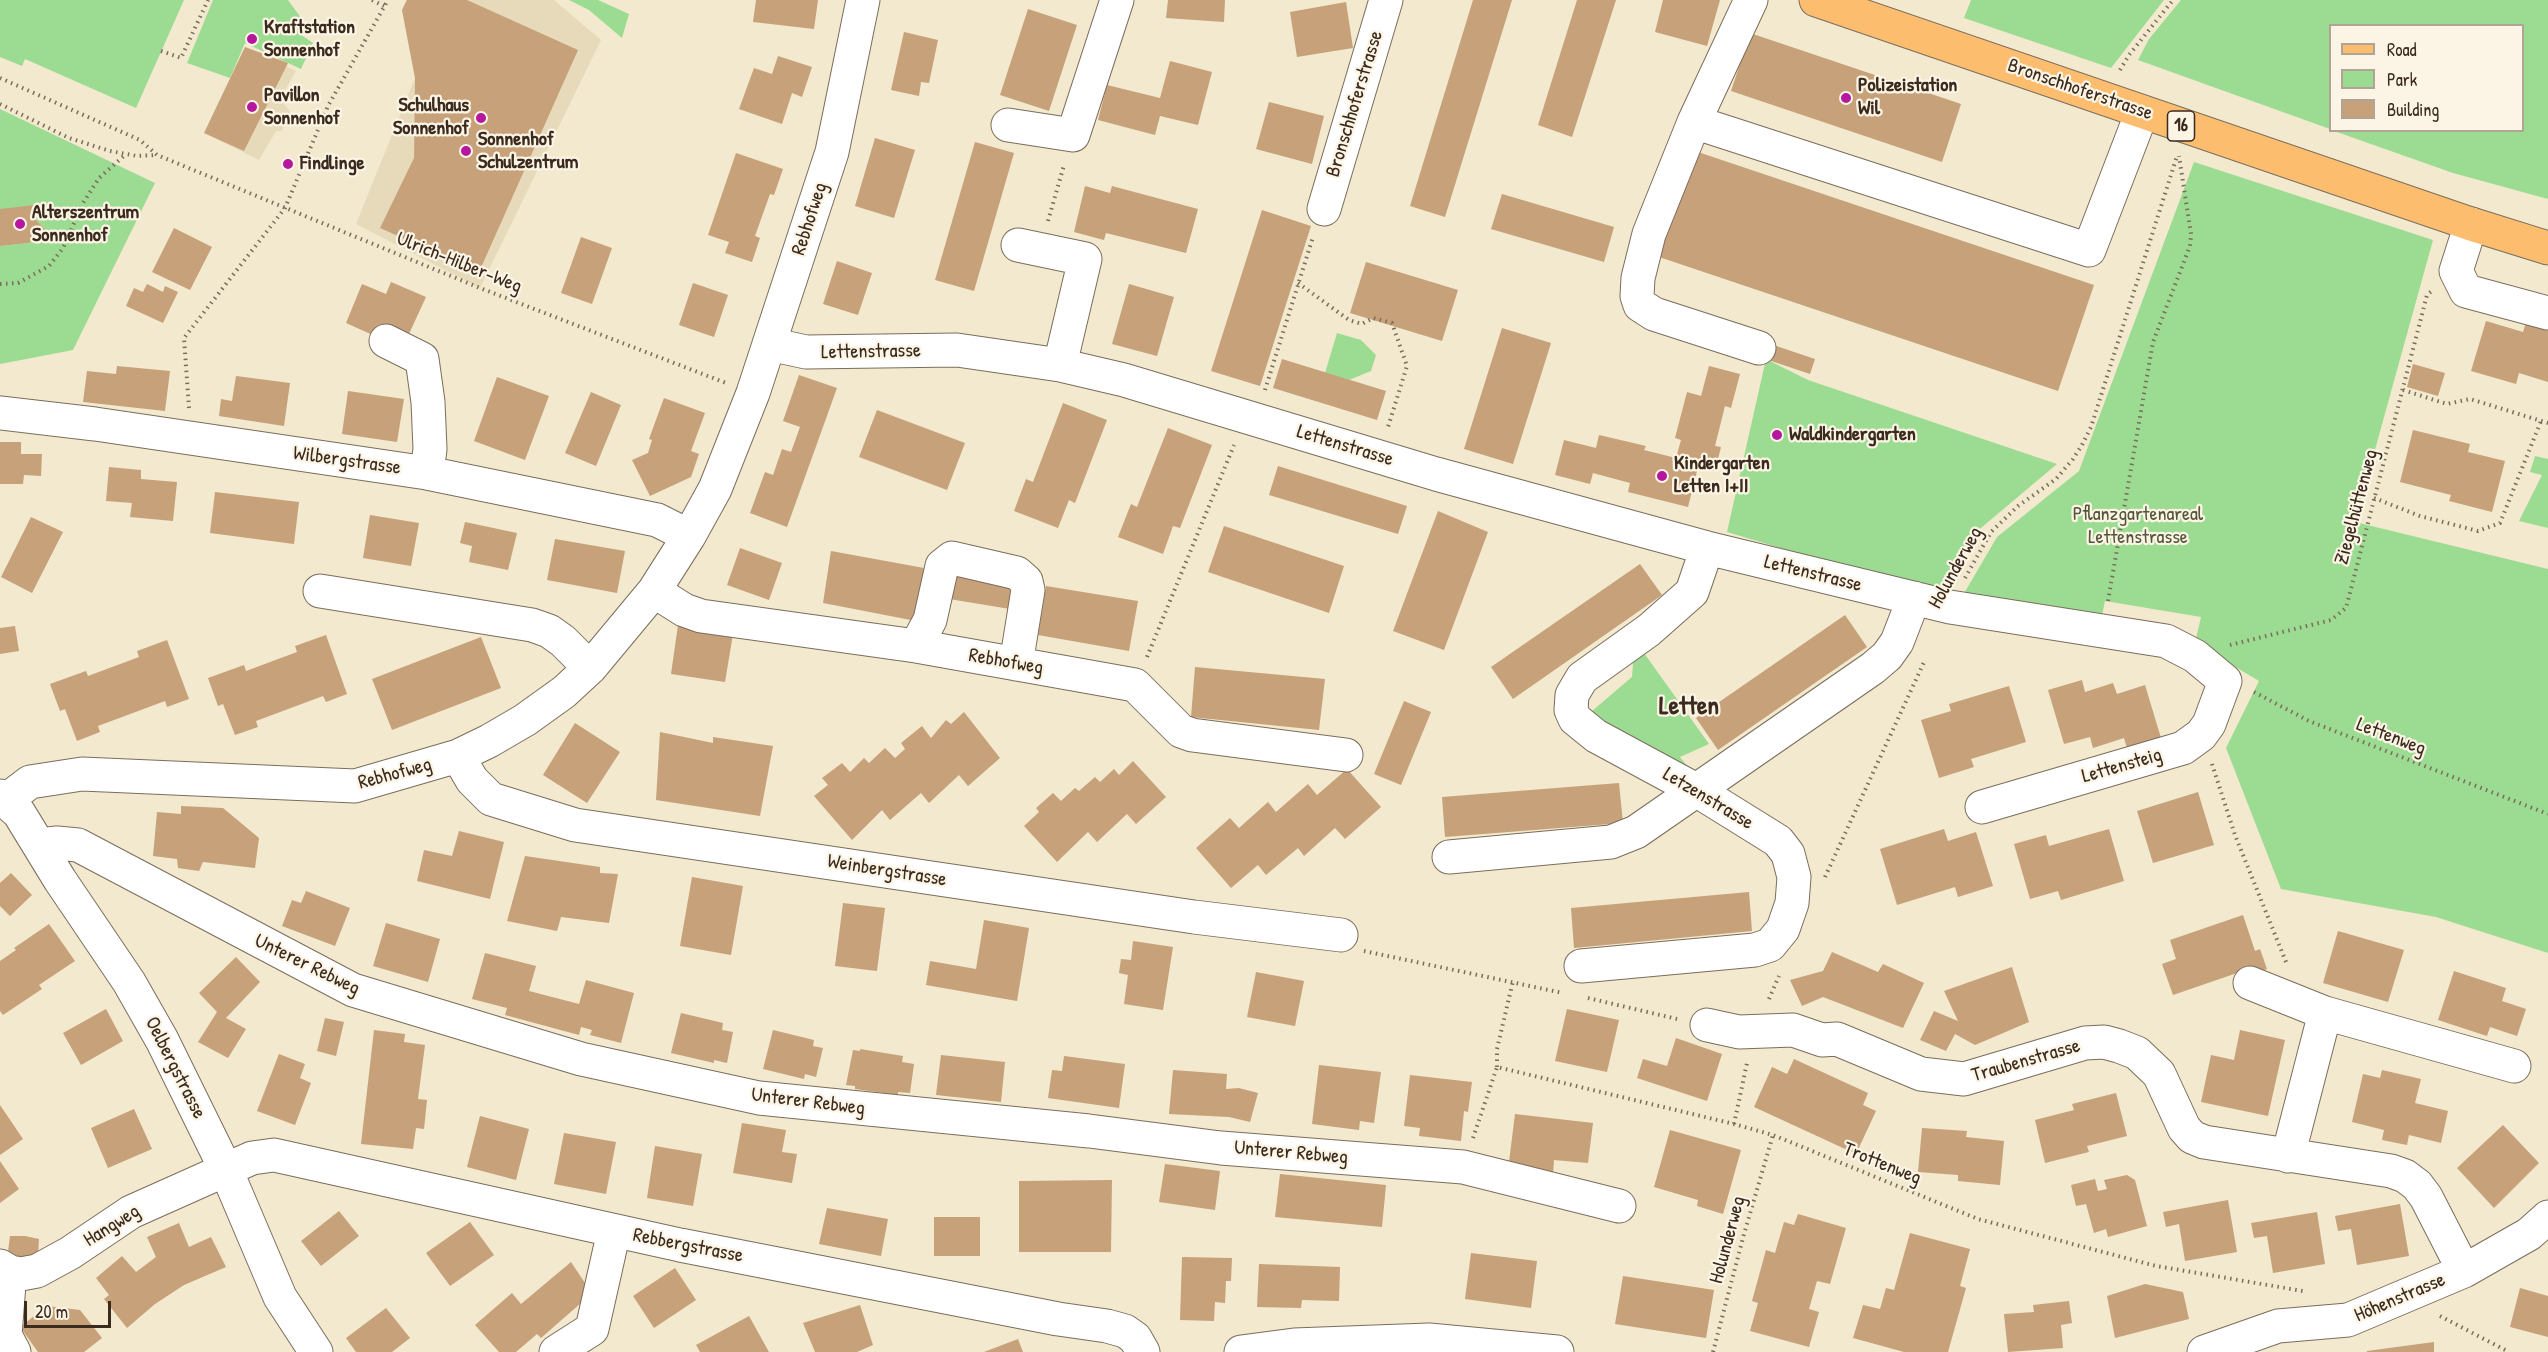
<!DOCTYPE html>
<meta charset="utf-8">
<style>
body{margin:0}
#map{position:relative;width:2548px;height:1352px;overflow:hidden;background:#f2e9ce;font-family:"Patrick Hand",sans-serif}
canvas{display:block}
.legend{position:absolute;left:2329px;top:24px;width:195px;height:108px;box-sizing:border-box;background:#fcf5e5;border:2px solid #afa495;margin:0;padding:8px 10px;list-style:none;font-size:18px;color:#3b2a1e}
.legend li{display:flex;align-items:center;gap:12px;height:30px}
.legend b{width:30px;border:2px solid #afa495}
.scale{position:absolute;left:24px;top:1301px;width:87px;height:27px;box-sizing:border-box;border:3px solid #3b2a1e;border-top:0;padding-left:8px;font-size:18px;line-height:21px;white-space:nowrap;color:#3b2a1e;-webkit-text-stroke:4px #fcf5e5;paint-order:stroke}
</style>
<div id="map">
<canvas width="2548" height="1352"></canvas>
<ul class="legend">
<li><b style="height:8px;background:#fcbd6f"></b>Road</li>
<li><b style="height:16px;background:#9cdc92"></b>Park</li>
<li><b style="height:16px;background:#c6a179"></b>Building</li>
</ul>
<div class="scale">20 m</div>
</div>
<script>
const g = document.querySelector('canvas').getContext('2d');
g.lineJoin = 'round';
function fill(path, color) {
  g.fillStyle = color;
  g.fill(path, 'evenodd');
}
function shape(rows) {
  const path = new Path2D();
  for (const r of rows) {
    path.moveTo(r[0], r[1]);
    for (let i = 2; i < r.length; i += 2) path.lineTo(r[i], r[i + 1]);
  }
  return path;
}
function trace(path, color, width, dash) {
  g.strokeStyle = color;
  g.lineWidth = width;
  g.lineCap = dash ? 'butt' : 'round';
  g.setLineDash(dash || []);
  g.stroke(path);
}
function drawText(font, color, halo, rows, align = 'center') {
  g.font = font + ' "Patrick Hand",sans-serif';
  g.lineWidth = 4.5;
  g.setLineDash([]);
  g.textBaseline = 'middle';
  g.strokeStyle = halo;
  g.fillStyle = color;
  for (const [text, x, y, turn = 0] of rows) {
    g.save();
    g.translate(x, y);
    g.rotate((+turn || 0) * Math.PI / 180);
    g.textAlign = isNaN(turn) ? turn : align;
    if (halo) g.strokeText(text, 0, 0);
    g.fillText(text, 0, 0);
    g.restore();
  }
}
fill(shape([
 [406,0,554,0,601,40,480,288,356,224,415,78,402,10],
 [249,49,296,71,280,99,292,114,281,131,276,131,259,160,204,133]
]), '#e6daba');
fill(shape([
 [0,0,184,0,136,108,25,59,22,66,0,57],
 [213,0,288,0,304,22,300,34,313,43,301,69,245,43,230,78,187,63],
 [569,0,598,0,629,14,622,38,589,10],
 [1971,0,2164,0,2111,68,1964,18],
 [2181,0,2548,0,2548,199,2453,173,2334,131,2522,130,2522,26,2330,26,2330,129,2138,60,2149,39],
 [0,109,155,183,73,350,0,364,0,246,29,243,45,229,35,219,0,209],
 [2194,162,2433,240,2355,522,2548,569,2548,953,2436,917,2281,889,2226,748,2259,681,2195,643,2201,617,2105,601,2100,625,1959,602,1997,537,2079,471],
 [1337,333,1361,340,1376,355,1371,371,1349,380,1325,373],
 [1766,359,1808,380,2057,464,1969,538,1938,595,1727,532],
 [2535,456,2548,459,2548,528,2519,521,2542,475,2530,472],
 [1639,646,1709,744,1680,757,1692,772,1676,771,1585,709,1592,711,1632,677,1634,650]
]), '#9cdc92');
fill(shape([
 [407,0,467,0,578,50,479,272,380,228,414,158,415,78,402,10],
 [756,0,818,0,814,29,753,22],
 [1168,0,1225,0,1224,22,1166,18],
 [1473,0,1512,0,1445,217,1410,206],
 [1577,0,1616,0,1572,137,1538,125],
 [1663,0,1720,0,1707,46,1655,32],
 [1346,2,1353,48,1297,57,1290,12],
 [1028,9,1077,25,1049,111,1000,95],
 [904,32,938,40,929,83,921,82,919,96,891,90],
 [1750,33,1961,104,1942,162,1731,91],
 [245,47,288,63,244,151,204,133],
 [778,56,812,67,802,97,792,93,782,124,739,109,754,68,772,74],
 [1170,61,1212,72,1198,125,1160,116,1155,135,1098,120,1107,85,1160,98],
 [1269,102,1324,116,1312,164,1256,149],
 [875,138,915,150,894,218,855,206],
 [975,142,1014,153,974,291,935,280],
 [1695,151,2094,285,2058,391,1659,257],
 [736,153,783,169,774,195,770,194,755,236,760,238,752,262,725,253,729,242,708,235],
 [1085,186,1110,193,1112,186,1198,209,1186,253,1106,233,1104,240,1074,232],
 [1502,194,1614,227,1604,262,1491,229],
 [34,205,35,219,46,230,29,243,0,246,0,209],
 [1262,210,1311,226,1260,386,1211,371],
 [174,228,212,247,190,290,152,272],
 [581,237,612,248,592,304,561,293],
 [837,261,872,273,858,315,823,304],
 [1366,262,1458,290,1442,341,1350,313],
 [391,282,426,297,408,336,381,325,375,336,346,323,362,284,386,294],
 [693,283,728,295,714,337,679,325],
 [147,284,163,292,165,286,178,292,163,323,126,306,134,288,143,292],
 [1129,284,1174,297,1157,356,1112,344],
 [1657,306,1815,359,1810,374,1652,321],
 [2486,321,2523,332,2526,322,2548,328,2548,382,2519,373,2516,384,2471,371],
 [1502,328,1551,343,1513,464,1464,449],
 [1282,359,1386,391,1377,420,1273,388],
 [2413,364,2445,373,2438,396,2407,387],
 [117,366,170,371,165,411,83,402,87,371,116,374],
 [1709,366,1740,374,1731,408,1725,406,1715,446,1721,447,1715,471,1698,467,1688,507,1628,492,1630,483,1593,473,1590,484,1555,475,1564,440,1596,448,1599,435,1646,446,1644,450,1676,458,1681,440,1675,438,1687,392,1701,396],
 [799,375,837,388,787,527,750,513,765,472,773,475,782,449,791,452,800,427,783,421],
 [236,376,290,383,284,426,219,416,221,399,232,401],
 [497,377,549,396,525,460,474,441],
 [348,391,404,399,397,442,342,434],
 [591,392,621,405,596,466,565,453],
 [664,398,705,413,691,451,699,454,691,477,650,496,632,460,648,453,652,440,649,439],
 [1063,403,1107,420,1075,503,1069,500,1058,528,1014,511,1026,479,1033,482],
 [877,410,965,443,947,490,859,457],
 [1168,428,1212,445,1180,528,1173,526,1163,554,1118,537,1131,504,1137,507],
 [2413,430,2470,444,2468,452,2505,461,2492,512,2449,501,2451,495,2400,482],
 [0,442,21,442,21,454,42,454,41,476,24,475,23,484,0,484],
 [1278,466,1407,506,1398,534,1269,495],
 [109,467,141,470,141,479,177,482,173,521,130,517,132,503,106,501],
 [215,492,299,502,294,544,210,533],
 [1438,511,1488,532,1444,650,1393,631],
 [370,515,419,523,411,566,363,558],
 [31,517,63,532,32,593,1,577],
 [465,522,517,533,508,570,469,562,472,546,460,543],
 [1224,526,1344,566,1329,613,1208,572],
 [555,539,625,551,617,593,547,580],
 [740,548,782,563,769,600,727,585],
 [831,551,924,568,916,621,823,603],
 [1640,564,1662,595,1513,699,1491,667],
 [947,571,1014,582,1010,609,943,598],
 [1046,586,1138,601,1129,651,1038,635],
 [1845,615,1867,647,1718,750,1696,718],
 [678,625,733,634,725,682,671,674],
 [15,626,19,651,0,654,0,628],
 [326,635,347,694,326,702,323,696,256,721,258,727,235,735,223,704,218,706,208,678,244,665,246,671,297,652,295,646],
 [481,637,501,688,392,730,372,679],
 [167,640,189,699,167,707,165,701,98,726,100,732,77,741,65,709,60,711,50,684,86,671,88,676,139,657,137,651],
 [1195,667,1325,679,1319,730,1191,717],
 [2082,680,2085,692,2113,683,2117,694,2145,685,2161,738,2127,748,2124,738,2093,748,2090,737,2064,744,2048,690],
 [2009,686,2026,742,1971,759,1974,767,1939,778,1921,720,1951,711,1949,704],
 [1404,701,1431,712,1401,785,1374,774],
 [964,712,1000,758,968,786,959,775,929,803,921,793,890,820,882,810,852,840,814,796,828,785,822,778,842,763,850,772,864,758,869,763,885,748,895,758,905,749,901,743,922,726,931,738,946,720,951,724],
 [575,723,620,752,587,803,543,775],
 [660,732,713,743,713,737,773,746,760,816,656,800],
 [1133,761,1166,797,1136,824,1127,814,1097,842,1088,832,1057,862,1024,826,1039,812,1036,808,1053,793,1061,801,1075,788,1079,791,1095,777,1100,782,1114,769,1119,775],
 [1347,769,1381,807,1345,839,1335,828,1304,856,1298,848,1266,875,1258,865,1231,888,1196,848,1230,818,1239,828,1268,802,1276,812,1308,784,1317,795],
 [1619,783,1623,823,1445,837,1442,797],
 [2198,792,2214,845,2153,863,2137,811],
 [181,806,223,808,259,838,255,868,203,862,199,871,178,868,177,859,153,856,157,812,181,814],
 [1944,829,1948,841,1976,832,1993,886,1958,897,1955,887,1897,905,1880,849],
 [2109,829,2124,881,2061,900,2058,891,2030,899,2014,844,2046,835,2049,846],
 [459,831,504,842,490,899,417,881,424,850,452,856],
 [525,856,600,867,600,873,618,874,609,923,561,917,557,931,507,921],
 [11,873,32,895,10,916,0,906,0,883],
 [692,877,743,886,731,955,680,946],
 [306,891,350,908,335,946,282,926,292,900,301,903],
 [1749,892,1752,931,1574,948,1571,908],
 [843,903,885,908,877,971,835,966],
 [2243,915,2255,951,2260,949,2267,969,2239,979,2237,973,2173,995,2162,964,2176,959,2170,940],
 [984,920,1029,928,1017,1001,926,985,930,961,976,969],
 [386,923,440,939,428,982,373,966],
 [49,924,75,961,39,985,42,989,3,1015,0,1011,0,961,16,950,14,948],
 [2338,931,2404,950,2388,1002,2323,983],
 [1133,941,1173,947,1163,1010,1124,1004,1128,975,1119,973,1121,959,1131,960],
 [1832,952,1878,972,1883,964,1924,983,1903,1028,1823,997,1802,1006,1790,980,1823,971],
 [485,953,536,966,529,991,579,1004,586,980,634,993,621,1043,590,1035,592,1030,581,1027,579,1035,505,1015,507,1008,472,999],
 [236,957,260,982,226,1018,246,1029,228,1058,198,1042,217,1012,199,993],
 [2012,967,2029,1022,1975,1045,1955,1034,1946,1051,1920,1040,1934,1011,1958,1021,1944,991],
 [2454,971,2506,988,2502,1001,2526,1009,2517,1036,2490,1027,2487,1036,2438,1020],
 [1256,972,1304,981,1295,1026,1247,1017],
 [106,1009,123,1041,81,1065,63,1033],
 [1567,1009,1619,1020,1607,1072,1555,1061],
 [681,1013,723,1023,722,1030,733,1032,727,1063,714,1060,714,1063,671,1053],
 [325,1018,344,1022,336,1056,317,1051],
 [374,1030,405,1034,404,1042,425,1045,418,1099,427,1100,424,1129,416,1128,413,1149,361,1144],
 [773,1030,814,1040,813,1046,823,1048,816,1077,805,1074,804,1079,763,1069],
 [2240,1030,2285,1040,2268,1116,2201,1102,2211,1055,2234,1060],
 [1676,1038,1722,1054,1707,1101,1637,1078,1643,1059,1667,1066],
 [860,1049,903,1056,902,1062,914,1064,910,1093,898,1092,898,1095,855,1089,855,1086,846,1085,853,1050,860,1051],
 [279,1054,305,1064,300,1078,311,1083,295,1125,257,1111],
 [941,1055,1005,1062,1001,1102,936,1095],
 [1064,1056,1125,1064,1119,1108,1048,1098,1052,1070,1062,1071],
 [1794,1059,1868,1093,1863,1105,1876,1111,1856,1154,1754,1107,1772,1067,1787,1074],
 [1319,1065,1381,1072,1374,1123,1360,1121,1359,1130,1312,1124],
 [1173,1070,1227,1074,1226,1089,1239,1088,1258,1093,1250,1122,1229,1117,1169,1114],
 [2382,1070,2421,1079,2415,1103,2448,1111,2441,1143,2409,1135,2407,1145,2382,1140,2384,1130,2352,1122,2363,1074,2380,1078],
 [1410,1075,1472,1082,1468,1112,1464,1111,1461,1141,1419,1136,1420,1128,1404,1126],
 [2116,1093,2127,1136,2087,1146,2089,1152,2045,1163,2035,1120,2074,1110,2072,1104],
 [0,1105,23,1139,0,1155],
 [134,1109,152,1149,108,1168,91,1128],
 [1515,1114,1593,1123,1588,1163,1554,1160,1553,1175,1508,1170],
 [480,1116,529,1129,516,1180,467,1167],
 [742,1123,786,1130,782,1152,797,1154,792,1183,733,1173],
 [2503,1125,2539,1163,2494,1208,2457,1168],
 [1922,1128,1967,1131,1966,1137,2004,1141,2000,1185,1958,1181,1958,1175,1918,1172],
 [1670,1130,1741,1150,1723,1214,1697,1206,1698,1200,1654,1187],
 [564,1133,616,1142,606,1194,554,1184],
 [655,1146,702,1154,693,1206,647,1198],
 [0,1161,19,1189,0,1203],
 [1165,1164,1220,1171,1215,1210,1159,1202],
 [1280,1174,1386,1185,1382,1227,1275,1217],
 [2127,1175,2135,1180,2147,1226,2108,1237,2106,1229,2094,1233,2086,1204,2076,1206,2071,1185,2095,1179,2098,1191,2107,1189,2104,1180],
 [1112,1180,1111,1252,1019,1252,1019,1181],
 [2228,1200,2237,1252,2185,1261,2179,1224,2166,1227,2163,1212],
 [2400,1204,2409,1256,2357,1265,2351,1229,2338,1231,2335,1216],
 [827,1208,888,1219,881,1256,819,1244],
 [339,1211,359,1236,321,1266,301,1241],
 [2317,1212,2325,1264,2273,1273,2267,1236,2254,1238,2251,1223],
 [1798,1214,1846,1228,1830,1284,1817,1281,1809,1309,1819,1312,1809,1347,1750,1331,1758,1303,1752,1301,1766,1250,1775,1253,1784,1222,1794,1225],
 [934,1217,980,1217,980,1256,934,1256],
 [470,1222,494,1255,450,1286,426,1253],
 [179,1223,189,1247,211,1237,226,1267,184,1285,155,1304,127,1328,104,1299,109,1295,96,1278,122,1256,136,1272,156,1257,147,1237],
 [1910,1233,1970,1249,1960,1286,1966,1288,1948,1352,1904,1352,1853,1338,1863,1305,1880,1309,1886,1288,1894,1290],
 [10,1236,25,1236,39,1239,38,1256,22,1258,8,1252],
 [1471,1253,1537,1261,1531,1308,1465,1299],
 [1182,1257,1232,1258,1231,1281,1226,1281,1225,1303,1215,1302,1214,1321,1180,1320],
 [571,1262,587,1286,581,1303,541,1338,537,1334,516,1352,499,1352,475,1325,512,1293,521,1304],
 [1259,1264,1340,1267,1339,1301,1302,1300,1301,1308,1257,1307],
 [675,1268,696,1300,654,1328,633,1296],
 [1623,1276,1714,1290,1706,1338,1615,1324],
 [2145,1284,2183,1292,2189,1319,2115,1338,2107,1296],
 [2520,1288,2548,1296,2548,1337,2510,1327],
 [2069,1301,2072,1323,2061,1325,2063,1348,2008,1352,2004,1314,2034,1312,2033,1305],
 [860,1305,873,1345,857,1352,815,1352,803,1323],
 [47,1306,80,1310,102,1338,84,1352,38,1352,20,1327],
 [386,1308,410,1338,392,1352,356,1352,346,1338],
 [749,1316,769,1352,700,1352,696,1345],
 [1018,1339,1023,1352,984,1352],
 [2434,1342,2434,1352,2367,1352,2367,1351]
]), '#c6a179');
const minor = shape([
 [1751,0,1694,122,1649,234,1638,278,1637,296,1640,305,1654,314,1759,348],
 [1694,122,2089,250,2142,112],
 [1008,125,1073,135,1117,0],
 [1324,209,1386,0],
 [2471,224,2456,271,2466,291,2548,313],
 [1018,245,1085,259,1060,365],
 [386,341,422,359,428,402,430,449,427,473],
 [769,344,806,352,957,350,1060,365,1124,380,1436,474,1707,548,1950,607,2166,641,2195,656,2225,681,2209,724,2201,735,2183,748,1982,807],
 [0,413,95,424,427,473,657,520,689,536],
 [320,591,532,625,549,631,563,641,590,668],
 [654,591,684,610,701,616,916,646,1135,685,1181,731,1192,735,1346,755],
 [916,646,930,620,942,566,952,558,1017,573,1026,581,1028,590,1016,664],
 [458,756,472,780,491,799,575,825,1194,917,1341,935],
 [0,796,19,813,60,880,129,982,162,1040,226,1170,280,1297,316,1352],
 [6,800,30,782,82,774,355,786,458,756,489,741,525,720,564,692,590,668,654,591,689,536,715,489,753,393,832,152,863,0],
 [39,845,57,843,78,845,353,990,581,1059,759,1098,1089,1131,1221,1148,1463,1167,1619,1206],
 [1449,857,1611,842,1636,832,1873,668,1887,656,1897,642,1914,598],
 [1581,966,1755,950,1770,945,1783,929,1792,903,1794,877,1788,854,1778,841,1696,790,1596,736,1575,719,1571,710,1572,695,1582,678,1649,630,1692,592,1707,548],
 [2250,983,2325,1013,2514,1066],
 [1707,1025,1739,1032,1793,1030,1822,1040,1837,1039,1921,1074,1964,1079,2085,1043,2104,1042,2119,1046,2137,1053,2159,1074,2184,1128,2192,1137,2204,1142,2391,1171,2405,1176,2417,1185,2426,1197,2464,1271],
 [2288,1156,2325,1013],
 [0,1266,10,1272,21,1274,37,1271,70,1253,131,1212,252,1158,274,1155,680,1245,1058,1319,1107,1326,1125,1331,1135,1338,1143,1352],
 [10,1272,5,1335,14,1352],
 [556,1352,592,1329,614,1231],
 [1241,1352,1294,1345,1429,1340,1557,1352],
 [2204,1352,2278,1326,2348,1320,2464,1271,2529,1234,2548,1217]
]);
const major = shape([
 [1816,0,2471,224,2548,248]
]);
trace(minor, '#7b6d5c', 35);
trace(major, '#7b6d5c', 35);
trace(shape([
 [372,0,384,6],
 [161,51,181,58,208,0],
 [2120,70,2129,55,2173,0],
 [0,78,140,140,157,155,480,288,726,383],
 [0,104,69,138,110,151,137,156,156,155],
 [1048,221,1064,165],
 [1298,283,1349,320,1362,324,1373,318,1392,323,1407,366,1388,427],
 [0,284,18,283,49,266,63,248,83,203,99,178,126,154],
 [1265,390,1313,237],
 [2403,390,2447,404,2470,399,2548,423],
 [189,408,184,338,285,208,328,106,388,0],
 [2374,498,2420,516,2478,531,2500,523,2541,421],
 [1965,578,1991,532,2018,506,2056,479,2073,459,2082,445,2091,427,2177,156],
 [2108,601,2153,342,2190,246,2191,234,2179,156],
 [2230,645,2331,620,2346,608,2427,295,2433,290],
 [1147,657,1234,445],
 [2254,692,2309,721,2548,814],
 [2212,764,2235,835,2286,962],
 [1825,877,1925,660],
 [1364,951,1563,993],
 [1588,998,1677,1019],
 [1769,999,1779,976],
 [1497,1067,1497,1049,1513,981],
 [1734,1124,1747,1063],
 [1473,1138,1497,1067,1734,1124,1773,1135,1978,1219,2156,1266,2303,1291],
 [2440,1316,2509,1352],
 [1713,1352,1744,1234,1773,1135]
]), '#7b6d5c', 4, [1.5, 4.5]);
trace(minor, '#fff', 33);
trace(major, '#fcbd6f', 33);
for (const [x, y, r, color] of [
 [252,39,6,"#b5179e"],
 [1846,98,6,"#b5179e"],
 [252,107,6,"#b5179e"],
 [481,118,6,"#b5179e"],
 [466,151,6,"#b5179e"],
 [288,164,6,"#b5179e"],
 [20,224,6,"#b5179e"],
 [1777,435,6,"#b5179e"],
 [1662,476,6,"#b5179e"]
]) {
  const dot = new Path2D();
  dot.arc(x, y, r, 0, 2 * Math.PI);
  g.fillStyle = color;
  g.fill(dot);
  trace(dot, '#fcf5e5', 2);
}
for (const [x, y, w] of [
 [2181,126,27]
]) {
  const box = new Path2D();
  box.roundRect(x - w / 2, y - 15, w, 30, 4.5);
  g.fillStyle = '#fcf5e5';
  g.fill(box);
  trace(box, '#3b2a1e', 1.5);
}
drawText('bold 18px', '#3b2a1e', null, [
 ["16",2181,126]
]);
drawText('bold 20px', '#3b2a1e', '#fcf5e5', [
 ["Kraftstation",264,28],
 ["Sonnenhof",264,51],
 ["Polizeistation",1858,86],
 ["Wil",1858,109],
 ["Pavillon",264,96],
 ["Sonnenhof",264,119],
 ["Schulhaus",469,106,"right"],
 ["Sonnenhof",469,129,"right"],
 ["Sonnenhof",478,140],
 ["Schulzentrum",478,163],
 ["Findlinge",300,164],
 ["Alterszentrum",32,213],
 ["Sonnenhof",32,236],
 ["Waldkindergarten",1789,435],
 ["Kindergarten",1674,464],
 ["Letten I+II",1674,487]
], 'left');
drawText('20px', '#3b2a1e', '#fcf5e5', [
 ["Bronschhoferstrasse",2080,90,19],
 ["Bronschhoferstrasse",1355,104,-73],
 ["Rebhofweg",810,219,-72],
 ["Ulrich-Hilber-Weg",459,263,22],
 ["Lettenstrasse",871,352,-1],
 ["Lettenstrasse",1345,446,17],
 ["Wilbergstrasse",347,461,8],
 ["Ziegelhüttenweg",2357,507,-75],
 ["Holunderweg",1956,568,-61],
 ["Lettenstrasse",1813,574,14],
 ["Rebhofweg",1006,662,10],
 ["Lettenweg",2391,737,21],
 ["Lettensteig",2122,766,-16],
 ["Rebhofweg",395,774,-15],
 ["Letzenstrasse",1708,799,31],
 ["Weinbergstrasse",887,871,9],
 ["Unterer Rebweg",307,965,26],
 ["Traubenstrasse",2026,1061,-16],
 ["Oelbergstrasse",175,1068,63],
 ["Unterer Rebweg",808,1102,7],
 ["Unterer Rebweg",1291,1153,5],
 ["Trottenweg",1882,1164,22],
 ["Hangweg",112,1226,-32],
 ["Holunderweg",1728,1240,-75],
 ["Rebbergstrasse",688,1246,11],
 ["Höhenstrasse",2400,1298,-23]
]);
drawText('20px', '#53563b', '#fcf5e5', [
 ["Pflanzgartenareal",2138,515],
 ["Lettenstrasse",2138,538]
]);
drawText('bold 26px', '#3b2a1e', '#fcf5e5', [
 ["Letten",1689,707]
]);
</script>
